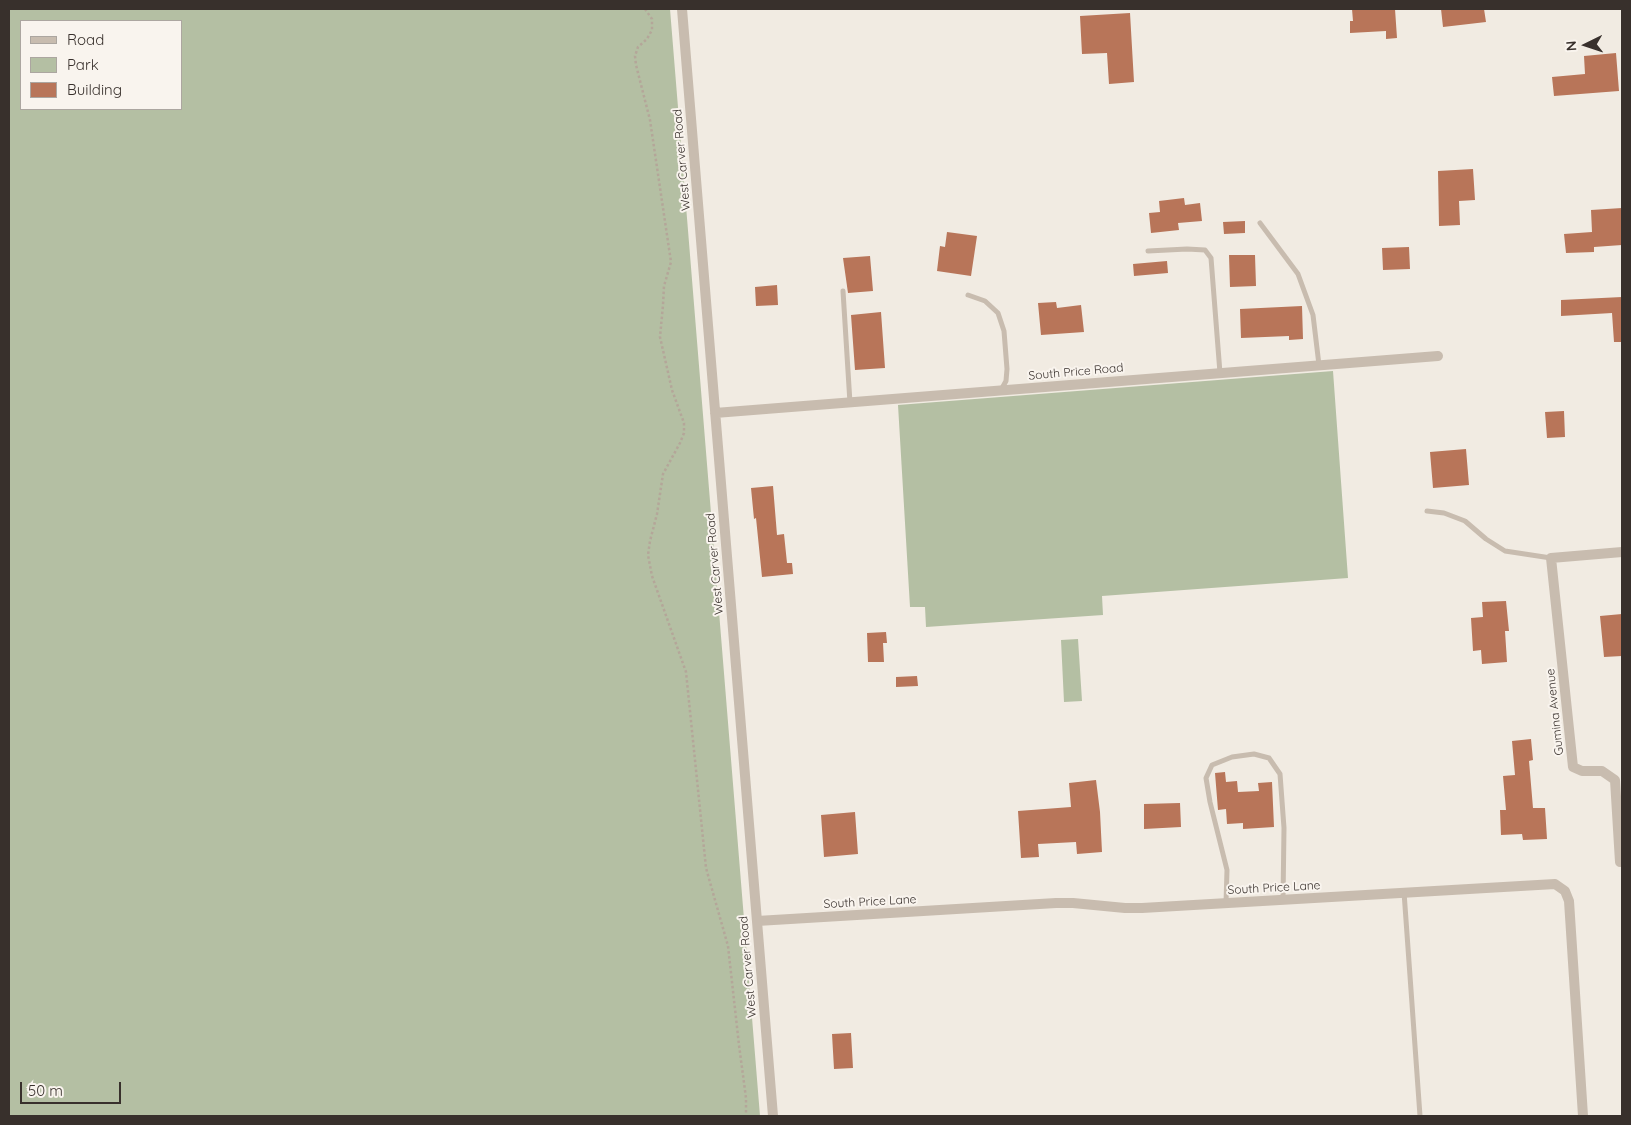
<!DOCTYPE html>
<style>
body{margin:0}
#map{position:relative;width:1631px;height:1125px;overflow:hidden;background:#f1ebe2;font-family:Quicksand,sans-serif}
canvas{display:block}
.frame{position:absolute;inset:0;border:10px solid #38302c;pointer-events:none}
.legend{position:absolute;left:20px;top:20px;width:162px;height:90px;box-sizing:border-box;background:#f9f4ee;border:1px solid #aca6a0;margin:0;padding:6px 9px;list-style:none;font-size:15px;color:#38302c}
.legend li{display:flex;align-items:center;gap:10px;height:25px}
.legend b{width:25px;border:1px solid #aca6a0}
.north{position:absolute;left:1561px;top:20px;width:50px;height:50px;-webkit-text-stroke:4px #f9f4ee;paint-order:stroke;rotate:266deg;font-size:14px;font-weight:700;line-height:20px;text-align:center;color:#38302c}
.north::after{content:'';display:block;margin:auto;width:18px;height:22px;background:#38302c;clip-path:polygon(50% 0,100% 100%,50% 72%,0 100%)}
.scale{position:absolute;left:20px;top:1082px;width:101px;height:22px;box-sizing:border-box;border:2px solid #38302c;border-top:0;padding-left:6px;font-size:15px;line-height:18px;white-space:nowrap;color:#38302c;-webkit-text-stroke:4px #f9f4ee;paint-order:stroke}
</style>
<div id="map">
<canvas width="1631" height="1125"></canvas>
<div class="frame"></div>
<ul class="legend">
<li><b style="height:6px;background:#c8bcaf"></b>Road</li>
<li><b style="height:14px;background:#b4bfa3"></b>Park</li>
<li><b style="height:14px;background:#b87559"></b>Building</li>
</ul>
<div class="north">N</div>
<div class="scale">50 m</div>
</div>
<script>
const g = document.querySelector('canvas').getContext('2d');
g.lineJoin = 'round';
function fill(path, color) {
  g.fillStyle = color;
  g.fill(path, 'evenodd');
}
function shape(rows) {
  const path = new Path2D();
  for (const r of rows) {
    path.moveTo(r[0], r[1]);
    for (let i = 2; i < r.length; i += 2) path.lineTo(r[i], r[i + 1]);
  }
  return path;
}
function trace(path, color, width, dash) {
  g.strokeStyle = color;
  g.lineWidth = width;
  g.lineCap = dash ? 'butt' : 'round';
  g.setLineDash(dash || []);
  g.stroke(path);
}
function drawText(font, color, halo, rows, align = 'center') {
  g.font = font + ' Quicksand,sans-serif';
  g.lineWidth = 4;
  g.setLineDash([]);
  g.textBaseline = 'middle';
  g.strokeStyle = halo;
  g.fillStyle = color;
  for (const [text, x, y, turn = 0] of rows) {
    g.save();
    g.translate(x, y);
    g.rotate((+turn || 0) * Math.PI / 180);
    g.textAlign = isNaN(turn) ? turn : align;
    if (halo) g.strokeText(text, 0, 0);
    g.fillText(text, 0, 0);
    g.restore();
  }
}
fill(shape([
 [9,9,670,9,760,1116,9,1116],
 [21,21,181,21,181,109,21,109],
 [1333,371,1348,578,1102,596,1103,615,926,627,925,607,910,607,898,405],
 [1078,639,1082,701,1064,702,1061,640]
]), '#b4bfa3');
fill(shape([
 [1352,9,1395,9,1397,38,1386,39,1386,31,1350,33,1350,21,1353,21],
 [1441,9,1484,9,1486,22,1443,27],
 [1130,13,1134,82,1109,84,1107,53,1082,54,1080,16],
 [1616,53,1619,91,1554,96,1552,77,1585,74,1584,56],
 [1473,169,1475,200,1459,201,1460,225,1439,226,1438,171],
 [1184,198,1185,205,1200,203,1202,221,1178,223,1179,230,1151,233,1149,213,1160,212,1159,201],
 [1622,208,1622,245,1594,247,1594,252,1566,253,1564,234,1592,232,1591,210],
 [1245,221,1245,233,1224,234,1223,222],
 [947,232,977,236,971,276,937,271,940,246,945,247],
 [1409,247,1410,269,1383,270,1382,248],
 [1229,255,1255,255,1256,286,1230,287],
 [870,256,873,291,848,293,843,258],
 [1167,261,1168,273,1134,276,1133,264],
 [777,285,778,305,756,306,755,287],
 [1622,297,1622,342,1614,342,1612,313,1561,316,1561,300],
 [1056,302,1057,308,1081,305,1084,332,1041,335,1038,303],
 [1302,306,1303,339,1289,340,1289,336,1241,338,1240,309],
 [881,312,885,368,855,370,851,315],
 [1564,411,1565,437,1547,438,1545,412],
 [1466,449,1469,485,1433,488,1430,452],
 [773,486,777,535,784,534,787,563,792,563,793,574,762,577,756,518,754,519,751,488],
 [1506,601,1509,631,1505,631,1507,662,1482,664,1481,650,1473,651,1471,618,1483,617,1482,602],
 [1622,614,1622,656,1604,657,1600,616],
 [886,632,887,643,883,643,884,662,868,662,867,633],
 [917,676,918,686,896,687,896,677],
 [1531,739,1533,760,1529,761,1533,808,1545,808,1547,839,1523,840,1522,834,1501,835,1500,810,1506,810,1503,776,1515,775,1512,741],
 [1225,772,1226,782,1237,781,1238,792,1259,791,1258,783,1272,782,1274,827,1243,829,1243,823,1227,824,1226,809,1218,810,1215,773],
 [1096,780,1100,812,1102,852,1077,854,1076,842,1038,844,1039,857,1021,858,1018,811,1071,807,1069,783],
 [1180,803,1181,827,1144,829,1144,804],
 [855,812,858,854,824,857,821,815],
 [851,1033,853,1068,834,1069,832,1034]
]), '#b87559');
trace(shape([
 [645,9,652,19,652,30,647,39,638,47,635,56,636,65,650,120,671,262,664,286,663,305,660,337,672,390,684,423,684,433,680,443,663,474,657,514,650,541,648,555,652,576,686,672,706,868,728,946,739,1045,746,1098,746,1116]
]), '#b4a699', 2.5, [2.5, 2.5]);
trace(shape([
 [1260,223,1298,274,1313,315,1319,365],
 [1148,251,1187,249,1205,250,1211,258,1220,373],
 [843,291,850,403],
 [968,295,985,301,998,313,1004,331,1007,369,1006,381,1001,390],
 [1427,511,1444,513,1465,521,1486,539,1505,551,1551,558],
 [1404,892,1420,1116],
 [1226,903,1227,870,1210,802,1206,778,1212,765,1232,757,1254,754,1269,758,1280,774,1284,828,1283,900]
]), '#c8bcaf', 5);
trace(shape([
 [682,9,773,1116],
 [715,413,1438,356],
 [1620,862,1615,780,1602,771,1582,771,1573,767,1551,558,1622,552],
 [757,921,1056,903,1073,903,1125,908,1142,908,1555,884,1565,891,1569,901,1583,1116]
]), '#c8bcaf', 10);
drawText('12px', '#38302c', '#f9f4ee', [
 ["West Carver Road",682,160,-95],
 ["South Price Road",1076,372,-5],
 ["West Carver Road",715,564,-95],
 ["Gumina Avenue",1555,712,-96],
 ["South Price Lane",1274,888,-3],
 ["South Price Lane",870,902,-3],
 ["West Carver Road",748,967,-95]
]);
</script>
